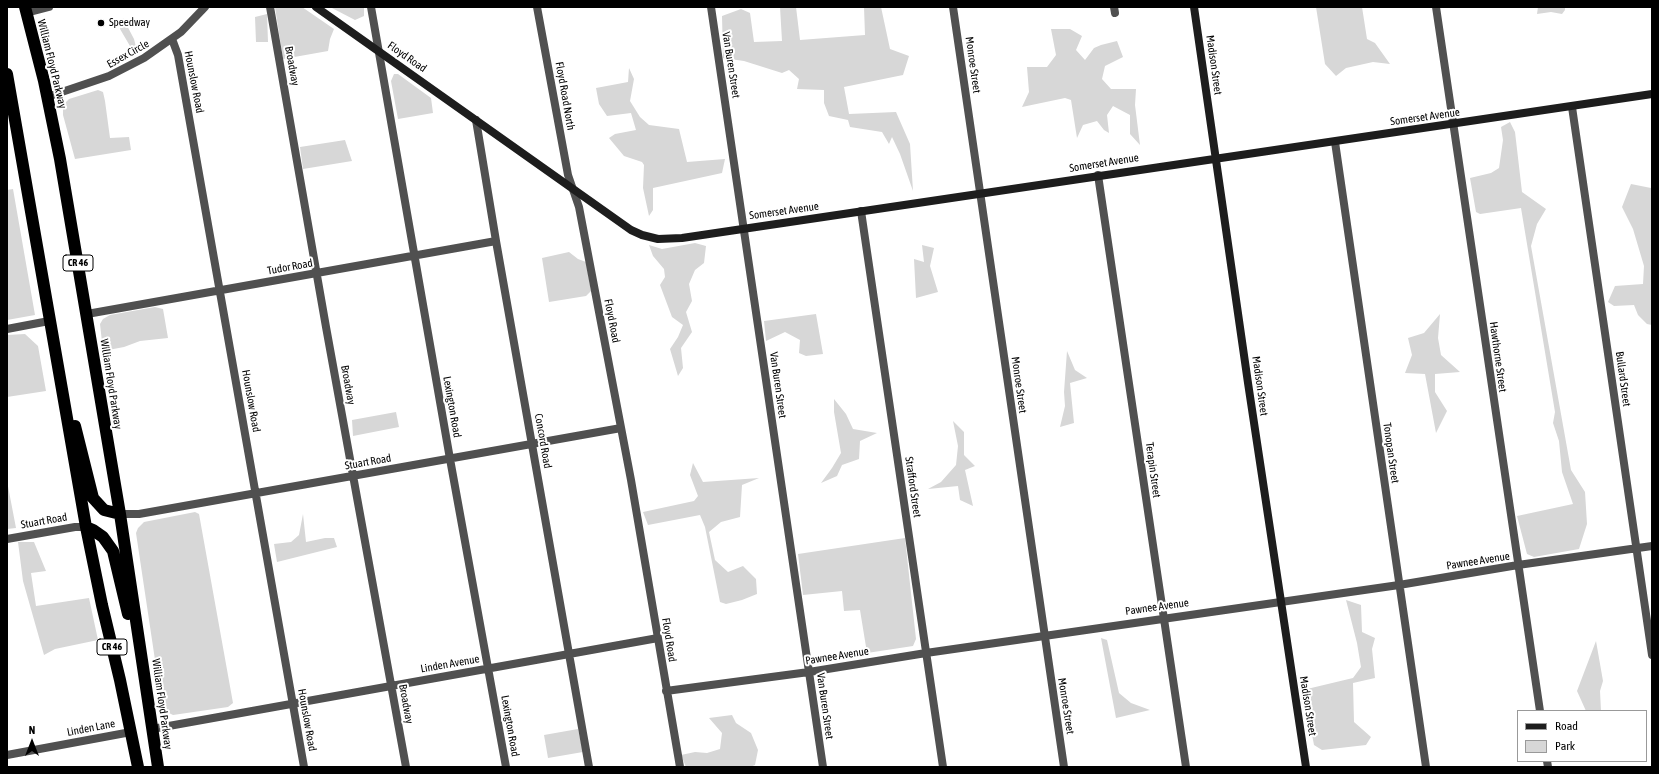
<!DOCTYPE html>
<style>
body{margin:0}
#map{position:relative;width:1659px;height:774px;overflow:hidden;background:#fff;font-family:"Asap Condensed",sans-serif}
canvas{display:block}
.frame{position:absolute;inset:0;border:8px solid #000;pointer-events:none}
.legend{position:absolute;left:1517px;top:710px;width:130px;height:52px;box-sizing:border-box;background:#fff;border:1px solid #999;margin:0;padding:5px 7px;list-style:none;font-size:12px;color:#000}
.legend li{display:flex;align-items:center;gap:8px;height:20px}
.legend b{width:20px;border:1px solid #999}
.north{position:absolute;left:12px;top:722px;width:40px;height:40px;-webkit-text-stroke:3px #fff;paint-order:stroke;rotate:0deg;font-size:11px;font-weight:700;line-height:16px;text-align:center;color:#000}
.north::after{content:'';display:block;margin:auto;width:14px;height:18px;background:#000;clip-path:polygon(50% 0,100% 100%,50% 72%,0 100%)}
</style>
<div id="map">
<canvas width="1659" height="774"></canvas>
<div class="frame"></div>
<ul class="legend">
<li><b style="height:5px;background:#1d1d1d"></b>Road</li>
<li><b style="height:11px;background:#d7d7d7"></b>Park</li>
</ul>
<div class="north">N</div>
</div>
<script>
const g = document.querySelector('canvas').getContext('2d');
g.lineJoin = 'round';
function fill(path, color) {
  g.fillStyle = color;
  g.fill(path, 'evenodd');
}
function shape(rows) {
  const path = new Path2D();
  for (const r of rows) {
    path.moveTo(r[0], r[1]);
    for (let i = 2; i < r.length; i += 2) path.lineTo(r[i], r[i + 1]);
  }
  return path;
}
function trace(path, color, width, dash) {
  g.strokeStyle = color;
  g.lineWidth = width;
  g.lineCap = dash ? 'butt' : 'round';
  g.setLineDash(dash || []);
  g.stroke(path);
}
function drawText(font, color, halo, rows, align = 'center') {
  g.font = font + ' "Asap Condensed",sans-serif';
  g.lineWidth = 4;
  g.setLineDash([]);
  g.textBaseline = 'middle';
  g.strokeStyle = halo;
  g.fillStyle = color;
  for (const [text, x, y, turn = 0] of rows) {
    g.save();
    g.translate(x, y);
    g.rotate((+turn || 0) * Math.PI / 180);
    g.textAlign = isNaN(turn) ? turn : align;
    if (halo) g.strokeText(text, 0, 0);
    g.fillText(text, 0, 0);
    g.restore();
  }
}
fill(shape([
 [275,7,302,7,334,29,330,39,328,51,283,59],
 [330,7,364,7,364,16,355,20],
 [780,7,796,7,800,40,865,35,864,7,881,7,890,49,909,56,903,75,844,87,849,114,896,112,910,144,913,191,900,154,892,137,889,144,882,132,850,127,848,120,829,116,824,103,824,90,797,89,799,79,789,70,782,73,744,61,723,58,722,16,741,9,750,13,754,42,782,41],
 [1316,7,1362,7,1367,39,1375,43,1390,64,1373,62,1346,68,1336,76,1325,64],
 [1538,7,1565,7,1565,10,1562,14,1551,12,1537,14],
 [267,14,268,42,256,42,255,17],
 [123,18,134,39,136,47,130,46,120,29],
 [1051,29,1070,29,1082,36,1076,50,1085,60,1094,48,1101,45,1117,41,1123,57,1105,66,1102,79,1111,89,1136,89,1135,105,1140,145,1130,134,1130,115,1113,106,1107,115,1109,133,1104,130,1097,121,1083,125,1077,138,1071,100,1065,98,1022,107,1029,92,1027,67,1047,67,1056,55],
 [629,68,634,79,630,101,640,117,649,125,679,129,687,162,725,159,722,173,653,188,653,210,649,216,643,188,644,165,642,162,624,156,609,138,615,134,636,130,631,113,607,116,599,104,596,88,628,82],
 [394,74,398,74,431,98,433,113,398,119,391,81],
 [98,90,103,92,105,101,110,138,129,137,131,150,75,159,63,115,63,105,69,99],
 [1510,122,1515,132,1522,192,1546,209,1537,224,1531,246,1571,470,1585,492,1587,524,1579,549,1534,557,1527,554,1517,516,1573,504,1562,472,1559,441,1553,423,1555,412,1521,208,1480,214,1476,212,1470,178,1491,173,1499,168,1503,140,1501,127],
 [345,140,352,161,303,169,300,147],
 [1631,184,1651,188,1652,190,1652,325,1647,324,1638,315,1634,305,1614,306,1608,302,1615,286,1643,284,1644,266,1633,229,1622,207],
 [13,189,35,315,7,320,7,190],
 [695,243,706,246,704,263,695,270,689,284,692,301,686,312,692,332,681,348,683,368,678,376,670,349,678,337,683,325,672,317,660,285,665,277,664,269,653,256,649,245,662,249],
 [922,245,934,248,930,266,938,292,916,298,914,259,924,262],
 [569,252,578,259,586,262,591,291,586,296,549,302,542,258],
 [155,307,163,309,168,338,140,341,124,347,103,351,100,324,103,319,110,315],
 [816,314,823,354,806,356,799,353,800,340,785,332,766,341,764,321],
 [1440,314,1438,338,1441,355,1460,372,1435,374,1435,392,1447,411,1436,433,1425,374,1405,373,1412,355,1408,338,1424,333],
 [25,334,38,346,46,391,7,397,7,335],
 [1067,351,1075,370,1087,378,1070,383,1074,423,1060,427,1065,406,1064,392],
 [834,399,846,414,853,429,877,433,860,441,859,459,842,465,837,476,821,483,832,468,841,453,834,412],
 [396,412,399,427,353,436,352,420],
 [953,421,964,432,964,455,975,466,965,470,973,506,960,500,958,486,928,489,941,482,956,465,958,446],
 [693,463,703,482,759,478,742,485,740,517,721,522,709,532,715,560,728,572,743,566,756,579,757,594,742,600,726,604,720,602,705,527,700,515,648,525,643,512,694,501,698,496,690,475],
 [7,481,16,528,7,529],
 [195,512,199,514,233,703,228,707,173,715,165,711,161,700,136,533,138,528,144,522],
 [303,514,306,542,325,538,334,538,337,547,277,562,274,544,291,542,299,535],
 [905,538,916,639,913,646,867,653,860,610,844,611,842,591,803,595,798,554],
 [18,542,34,542,46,571,31,573,36,606,89,598,98,640,55,649,44,655,23,581],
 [1346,600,1361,605,1362,632,1375,638,1372,649,1375,678,1353,683,1354,722,1371,737,1366,745,1322,750,1314,745,1305,698,1307,689,1353,678,1361,667,1357,643],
 [1101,638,1107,640,1119,693,1131,703,1150,710,1116,718],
 [1596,641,1603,681,1600,691,1601,711,1586,711,1577,691],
 [732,715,736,723,751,733,758,750,755,765,750,767,686,767,681,755,695,752,707,753,720,749,722,733,709,718],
 [578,729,583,752,548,758,544,735]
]), '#d7d7d7');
trace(shape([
 [270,7,326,327,406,767],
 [371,7,450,459,506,767],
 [537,7,568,175,579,207,631,480,680,767],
 [711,7,823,767],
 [953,7,1064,767],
 [1114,7,1115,13],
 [1436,7,1540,711],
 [26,13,49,7],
 [172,39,178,55,304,767],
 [47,97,109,76,144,58,181,32,205,7],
 [1572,107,1652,655],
 [476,120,496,241,589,767],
 [1335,142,1426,767],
 [1098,175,1186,767],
 [861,211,943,767],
 [87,314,496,241],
 [7,329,49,321],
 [120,514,139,514,621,428],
 [7,539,75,527,86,527],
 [666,691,809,672,926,653,1399,585,1518,565,1652,546],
 [152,729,658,638],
 [7,755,131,732],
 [1547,761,1548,767]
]), '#505050', 8);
trace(shape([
 [316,7,631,230,642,235,658,239,682,238,1652,94],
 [1194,7,1248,383,1306,767]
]), '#1d1d1d', 8);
trace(shape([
 [25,7,44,81,60,159,120,514,158,767],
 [7,74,86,527,102,605,120,680,138,767],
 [75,426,93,498,104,510,120,514],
 [86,527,93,530,103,537,113,551,128,614]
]), '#000', 12);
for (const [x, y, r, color] of [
 [101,23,4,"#000"]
]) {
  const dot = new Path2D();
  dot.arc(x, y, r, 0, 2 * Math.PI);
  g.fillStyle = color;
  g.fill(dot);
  trace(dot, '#fff', 1.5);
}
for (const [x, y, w] of [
 [78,263,30],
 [112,647,30]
]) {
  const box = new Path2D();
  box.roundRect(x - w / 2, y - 8, w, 16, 3);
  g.fillStyle = '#fff';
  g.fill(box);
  trace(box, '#000', 1);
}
drawText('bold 10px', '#000', null, [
 ["CR 46",78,263],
 ["CR 46",112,647]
]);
drawText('11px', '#000', '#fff', [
 ["Speedway",109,23]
], 'left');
drawText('11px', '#000', '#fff', [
 ["Essex Circle",128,54,-29],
 ["Floyd Road",407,57,35],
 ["William Floyd Parkway",52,64,76],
 ["Van Buren Street",731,65,81],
 ["Monroe Street",973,65,82],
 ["Madison Street",1214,65,82],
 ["Broadway",292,66,80],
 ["Hounslow Road",194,82,79],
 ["Floyd Road North",565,96,80],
 ["Somerset Avenue",1425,117,-8],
 ["Somerset Avenue",1104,163,-9],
 ["Somerset Avenue",784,211,-8],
 ["Tudor Road",290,267,-10],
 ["Floyd Road",612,321,79],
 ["Hawthorne Street",1498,357,82],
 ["Bullard Street",1623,379,82],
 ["William Floyd Parkway",111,384,81],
 ["Broadway",348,385,80],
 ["Van Buren Street",778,385,82],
 ["Monroe Street",1019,385,82],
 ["Madison Street",1260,386,82],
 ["Hounslow Road",251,401,80],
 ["Lexington Road",452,407,80],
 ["Concord Road",543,441,80],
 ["Tonopan Street",1391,453,82],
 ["Stuart Road",368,462,-10],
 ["Terapin Street",1153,470,82],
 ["Strafford Street",913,487,82],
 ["Stuart Road",44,521,-10],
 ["Pawnee Avenue",1478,561,-9],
 ["Pawnee Avenue",1157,607,-8],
 ["Floyd Road",669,640,81],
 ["Pawnee Avenue",837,656,-9],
 ["Linden Avenue",450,664,-10],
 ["William Floyd Parkway",162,704,82],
 ["Broadway",406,704,80],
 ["Van Buren Street",825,706,82],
 ["Monroe Street",1066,706,81],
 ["Madison Street",1308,706,81],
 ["Hounslow Road",307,720,80],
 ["Lexington Road",510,726,80],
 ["Linden Lane",91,728,-11]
]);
</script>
